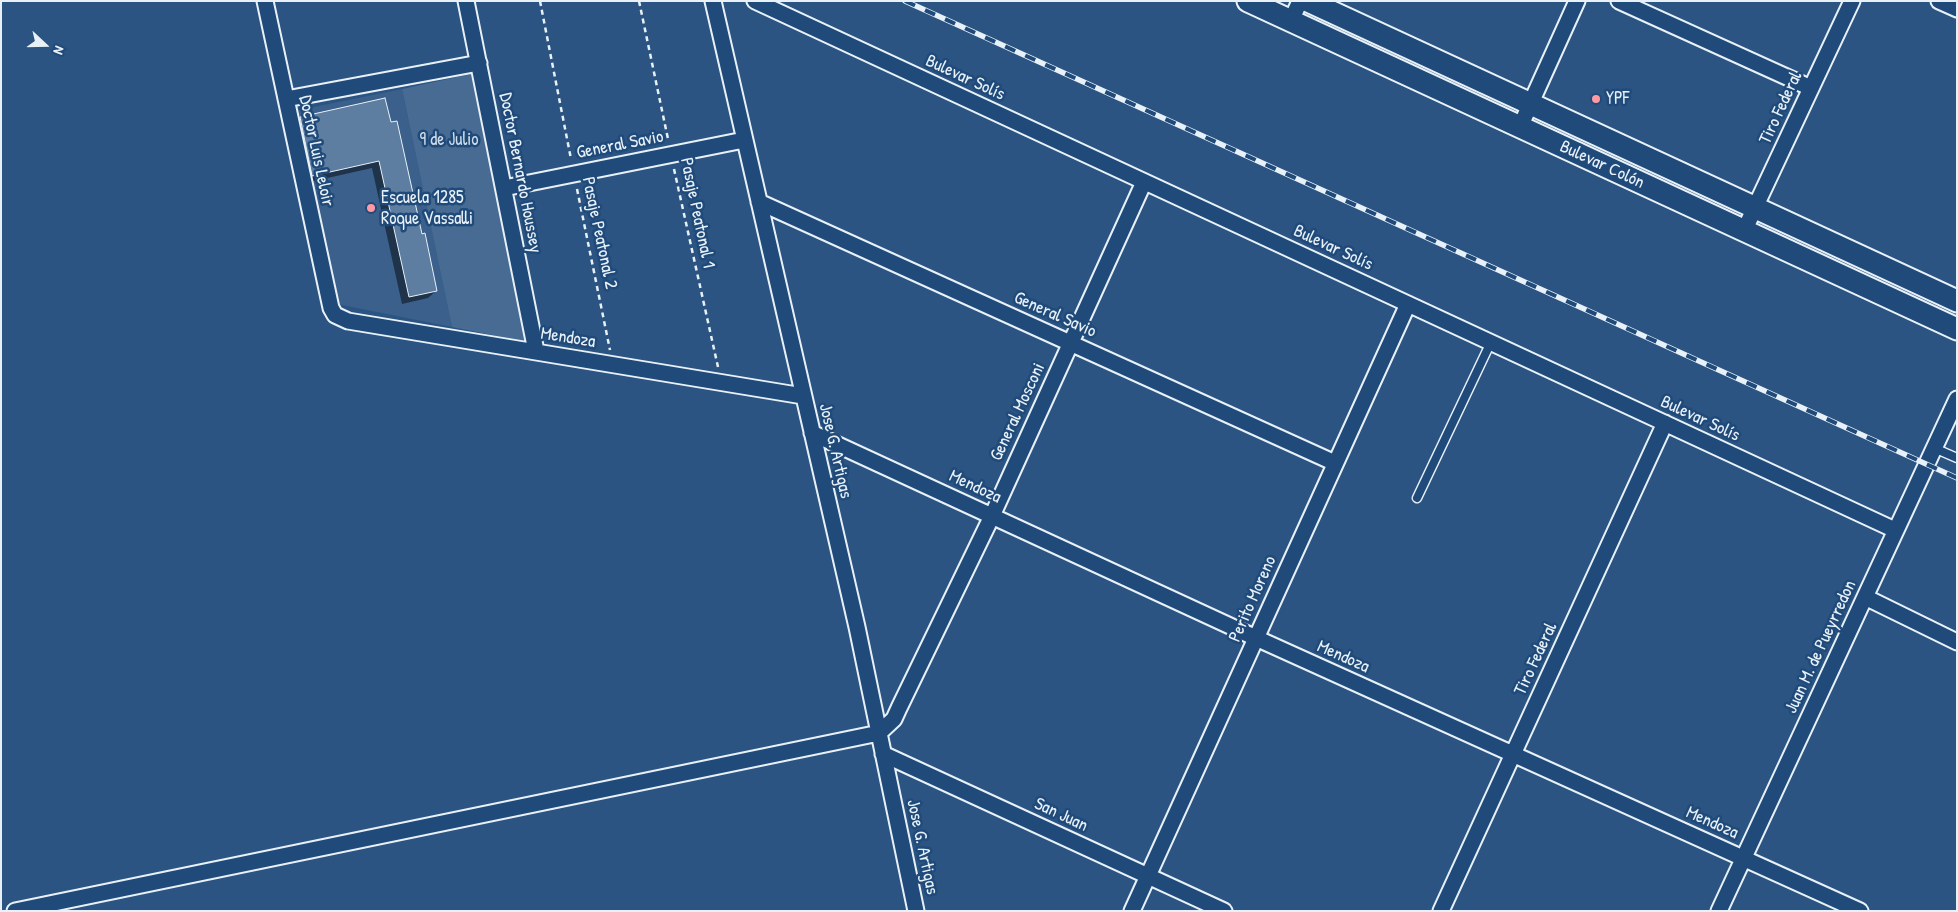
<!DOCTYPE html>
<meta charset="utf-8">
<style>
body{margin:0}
#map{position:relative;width:1958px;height:912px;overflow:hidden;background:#2b5482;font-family:"Patrick Hand",sans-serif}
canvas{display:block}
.frame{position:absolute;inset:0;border:2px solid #e8f1f8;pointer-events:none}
.north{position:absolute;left:20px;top:20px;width:50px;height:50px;-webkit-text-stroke:4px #1f4a7a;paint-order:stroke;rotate:111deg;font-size:14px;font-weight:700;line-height:20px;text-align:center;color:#e8f1f8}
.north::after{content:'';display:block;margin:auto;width:18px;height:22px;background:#e8f1f8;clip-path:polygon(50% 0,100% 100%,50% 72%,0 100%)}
</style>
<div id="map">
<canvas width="1958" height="912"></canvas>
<div class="frame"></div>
<div class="north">N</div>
</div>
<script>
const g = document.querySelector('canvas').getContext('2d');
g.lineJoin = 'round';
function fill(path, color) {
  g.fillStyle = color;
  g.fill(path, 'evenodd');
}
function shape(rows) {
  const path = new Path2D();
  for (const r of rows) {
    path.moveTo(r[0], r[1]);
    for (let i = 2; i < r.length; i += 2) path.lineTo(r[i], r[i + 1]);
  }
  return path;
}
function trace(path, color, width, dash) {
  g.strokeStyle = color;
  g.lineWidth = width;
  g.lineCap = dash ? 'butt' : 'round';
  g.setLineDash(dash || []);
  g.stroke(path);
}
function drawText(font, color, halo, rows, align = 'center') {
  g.font = font + ' "Patrick Hand",sans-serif';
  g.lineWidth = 5;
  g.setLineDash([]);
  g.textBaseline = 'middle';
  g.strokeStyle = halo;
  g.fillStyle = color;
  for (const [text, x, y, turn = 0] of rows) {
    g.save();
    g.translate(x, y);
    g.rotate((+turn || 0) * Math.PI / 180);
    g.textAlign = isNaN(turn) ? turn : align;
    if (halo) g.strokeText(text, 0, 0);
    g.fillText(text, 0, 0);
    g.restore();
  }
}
fill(shape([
 [402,89,452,327,337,304,294,111]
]), '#3a608b');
fill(shape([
 [471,74,527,342,452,327,402,89]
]), '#476b93');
fill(shape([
 [384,99,436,291,428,298,402,304,372,168,305,183,293,126,300,118]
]), '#0007');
const building = shape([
 [385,98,391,122,397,121,422,234,425,233,437,291,409,297,379,161,312,176,300,117,385,98]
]);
fill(building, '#5d7da1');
trace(building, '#e8f1f8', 1);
const service = shape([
 [1934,448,1957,458],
 [1417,498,1491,342]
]);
const minor = shape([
 [265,1,331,308,335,315,348,321,803,396],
 [466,1,536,351],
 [713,1,857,627,916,911],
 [755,1,1895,530],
 [1619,1,1811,88],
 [1939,1,1957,9],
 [1291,21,1300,1],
 [286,99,479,63],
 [1520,127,1577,1],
 [504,188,744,140],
 [759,202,1335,463],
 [1744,231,1852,1],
 [812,433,1256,638,1860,911],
 [1865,597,1957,642],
 [883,754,1224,911],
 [15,911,879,733,894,719,899,708,992,516,1144,182],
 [1132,911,1408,304],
 [1441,911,1665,423],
 [1719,911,1957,399]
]);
const secondary = shape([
 [1248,1,1957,329],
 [1308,1,1957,301]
]);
trace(service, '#e8f1f8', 11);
trace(minor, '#e8f1f8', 19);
trace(secondary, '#e8f1f8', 25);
trace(shape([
 [540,1,571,159],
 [639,1,668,139],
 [674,169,718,367],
 [577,189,610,350]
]), '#e8f1f8', 2.5, [5, 4]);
trace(service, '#1f4a7a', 8);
trace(minor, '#1f4a7a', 15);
trace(secondary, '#1f4a7a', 21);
const rail = shape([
 [905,1,1957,478]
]);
trace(rail, '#e8f1f8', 5.5);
trace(rail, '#1f4a7a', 4, [11]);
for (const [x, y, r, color] of [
 [1596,99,5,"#ff9aa2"],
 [371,208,5,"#ff9aa2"]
]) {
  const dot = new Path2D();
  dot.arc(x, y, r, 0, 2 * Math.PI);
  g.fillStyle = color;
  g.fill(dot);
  trace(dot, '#1f4a7a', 2);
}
drawText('18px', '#e8f1f8', '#1f4a7a', [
 ["Bulevar Solís",965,78,25],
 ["Tiro Federal",1781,108,-65],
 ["General Savio",620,145,-11],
 ["Doctor Luis Leloir",316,151,78],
 ["Bulevar Colón",1602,165,25],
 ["Doctor Bernardo Houssey",520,173,79],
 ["Pasaje Peatonal 1",697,213,78],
 ["Pasaje Peatonal 2",599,233,78],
 ["Bulevar Solís",1333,248,25],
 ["General Savio",1055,315,24],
 ["Mendoza",568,338,9],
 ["General Mosconi",1018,412,-65],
 ["Bulevar Solís",1700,419,25],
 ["Jose G. Artigas",835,451,77],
 ["Mendoza",975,487,25],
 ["Perito Moreno",1253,599,-66],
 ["Juan M. de Pueyrredon",1821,647,-65],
 ["Mendoza",1343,657,24],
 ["Tiro Federal",1536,659,-65],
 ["San Juan",1061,815,25],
 ["Mendoza",1712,823,24],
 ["Jose G. Artigas",922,847,78]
]);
drawText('18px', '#e8f1f8', '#1f4a7a', [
 ["YPF",1606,99],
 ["Escuela 1285",381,198],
 ["Roque Vassalli",381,219]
], 'left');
drawText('18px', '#d0dde9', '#1f4a7a', [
 ["9 de Julio",449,140]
]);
</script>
